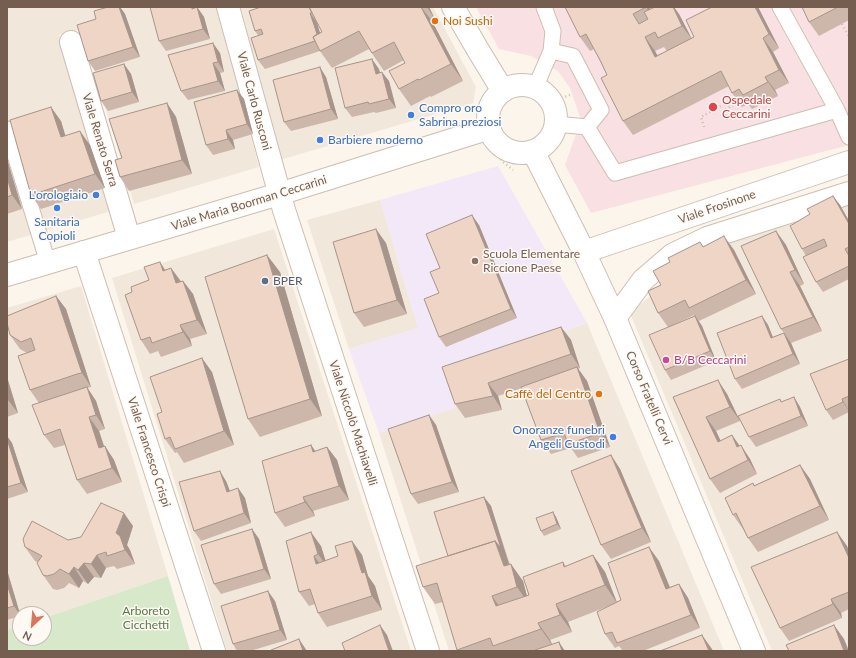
<!DOCTYPE html>
<meta charset="utf-8">
<style>
body{margin:0}
#map{position:relative;width:856px;height:658px;overflow:hidden;background:#fbf5ec;font-family:Lato,sans-serif}
canvas{display:block}
.frame{position:absolute;inset:0;border:8px solid #755d50;pointer-events:none}
.north{position:absolute;left:12px;top:606px;width:40px;height:40px;box-sizing:border-box;background:#fef9f3;border:1px solid #c7bbb2;border-radius:50%;rotate:206deg;font-size:11px;font-weight:700;line-height:16px;text-align:center;color:#755d50}
.north::after{content:'';display:block;margin:auto;width:14px;height:18px;background:#d9775d;clip-path:polygon(50% 0,100% 100%,50% 72%,0 100%)}
</style>
<div id="map">
<canvas width="856" height="658"></canvas>
<div class="frame"></div>
<div class="north">N</div>
</div>
<script>
const g = document.querySelector('canvas').getContext('2d');
g.lineJoin = 'round';
function fill(path, color) {
  g.fillStyle = color;
  g.fill(path, 'evenodd');
}
function shape(rows) {
  const path = new Path2D();
  for (const r of rows) {
    if (r.length === 3) {
      path.moveTo(r[0] + r[2], r[1]);
      path.arc(r[0], r[1], r[2], 0, 2 * Math.PI);
      continue;
    }
    path.moveTo(r[0], r[1]);
    for (let i = 2; i < r.length; i += 2) path.lineTo(r[i], r[i + 1]);
  }
  return path;
}
function trace(path, color, width, dash) {
  g.strokeStyle = color;
  g.lineWidth = width;
  g.lineCap = dash ? 'butt' : 'round';
  g.setLineDash(dash || []);
  g.stroke(path);
}
function drawText(font, color, halo, rows, align = 'center') {
  g.font = font + ' Lato,sans-serif';
  g.lineWidth = 3;
  g.setLineDash([]);
  g.textBaseline = 'middle';
  g.strokeStyle = halo;
  g.fillStyle = color;
  for (const [text, x, y, turn = 0] of rows) {
    g.save();
    g.translate(x, y);
    g.rotate((+turn || 0) * Math.PI / 180);
    g.textAlign = isNaN(turn) ? turn : align;
    if (halo) g.strokeText(text, 0, 0);
    g.fillText(text, 0, 0);
    g.restore();
  }
}
fill(shape([
 [7,7,217,7,259,167,134,204,82,29,59,35,111,211,7,242],
 [241,7,433,7,476,87,473,103,280,160],
 [380,200,418,328,349,349,307,220],
 [849,205,849,651,772,651,630,313,708,248],
 [274,229,411,651,227,651,112,278],
 [81,286,168,576,44,618,44,614,20,614,20,626,7,630,7,308],
 [587,323,724,651,449,651,379,433,457,407,446,374]
]), '#f2e7db');
fill(shape([
 [498,166,587,323,447,374,457,407,379,433,349,349,418,328,380,200]
]), '#f2e8f8');
fill(shape([
 [476,7,849,7,849,145,591,213,565,165,581,120,570,88,558,71,531,56,499,49]
]), '#f8e0e3');
fill(shape([
 [168,576,190,651,7,651,7,630,20,626,20,638,44,638,44,618]
]), '#d7e8cb');
const service = shape([
 [780,7,837,110],
 [551,51,573,56,601,110,587,127],
 [535,88,551,51,553,31,544,7],
 [556,124,587,127,615,173,837,110,849,137],
 [7,129,48,263]
]);
const minor = shape([
 [228,7,284,210,428,651],
 [453,7,478,50,503,91],
 [71,42,129,238],
 [84,252,214,651],
 [615,318,754,651]
]);
const tertiary = shape([
 [522,119,34],
 [533,151,584,252,615,318,643,280,672,255,707,238,849,193],
 [584,252,849,162],
 [7,275,279,194,490,128]
]);
trace(service, '#cdbeb2', 17);
trace(minor, '#cdbeb2', 24);
trace(tertiary, '#cdbeb2', 24);
trace(shape([
 [842,24,849,37],
 [554,101,570,95],
 [727,120,724,110,733,105,737,98],
 [704,127,701,117,737,97],
 [497,152,502,161,513,170]
]), '#d4b9a9', 2.5, [1, 3]);
trace(service, '#fff', 15);
trace(minor, '#fff', 22);
trace(tertiary, '#fff', 22);
fill(shape([
 [108,7,120,7,125,14,140,57,95,71,88,61,96,19],
 [196,7,197,7,204,17,210,39,166,51,159,41],
 [261,7,429,7,435,19,432,21,463,81,431,97,430,96,411,106,399,89,405,63,404,60,384,71,369,49,332,68,320,51,265,69,258,60,258,35,255,31],
 [317,23,322,32,320,33],
 [565,7,649,7,650,9,679,14,691,38,694,37,712,7,758,7,779,48,773,52,789,83,775,90,778,96,752,109,748,104,742,107,732,93,729,86,633,135,623,121,607,75,594,49,590,51,580,37],
 [664,47,667,51,657,55,655,51],
 [802,7,849,7,849,20,819,36,809,22],
 [220,53,224,72,220,73,225,91,188,100,181,91],
 [124,64,131,74,139,102,108,111,101,101],
 [379,69,380,72,389,81,396,108,376,113,374,112,352,117,345,108],
 [326,77,338,119,291,131,284,122],
 [237,90,244,99,253,134,233,140,235,149,213,155,206,145],
 [167,103,176,117,192,174,129,191,120,177,122,158],
 [61,121,65,136,90,145,105,188,41,209,31,195],
 [7,159,22,209,7,214],
 [833,196,840,205,849,221,849,279,823,292,816,282,806,256,802,249,810,214],
 [479,225,517,318,446,347,439,337,440,268],
 [776,231,786,245,804,284,800,286,822,331,791,343,800,364,742,389,735,379,762,316,768,325,773,337,784,333,781,329],
 [386,243,407,314,364,327,354,313],
 [703,247,734,250,756,294,699,321,702,326,716,361,671,380,665,370,668,327,658,313,661,285],
 [694,315,694,316,669,327],
 [171,268,181,281,183,281,193,294,207,334,190,339,192,346,161,357,158,351,150,354,141,340,132,292,149,280,165,270],
 [280,272,322,416,260,437,248,419],
 [56,296,66,309,91,387,87,388,96,401,105,429,99,431,104,446,114,460,122,482,87,494,77,480,65,445,54,448,44,435,39,403,30,390,27,353,20,349,10,335],
 [561,327,571,340,580,368,578,369,587,381,610,447,578,458,571,448,551,454,541,440,522,388,498,396,502,410,465,418,455,404],
 [849,359,849,408,848,409,849,412,833,420,826,410],
 [212,372,234,445,184,463,177,452,175,453,165,439,162,412],
 [7,377,18,413,7,417],
 [727,394,740,421,716,431,720,441,732,435,739,446,750,459,757,474,720,493,710,479,673,397],
 [794,397,800,407,808,426,756,447,749,437,782,402],
 [429,415,436,425,459,492,418,504,411,494],
 [7,436,12,443,28,492,7,499],
 [311,445,315,451,327,447,337,460,349,500,313,511,315,516,285,527,275,513],
 [611,455,620,469,651,542,611,559,601,545],
 [800,465,810,479,829,520,758,552,748,538,743,529,733,515,755,485],
 [226,481,230,491,238,488,245,498,251,523,201,541,194,531],
 [484,497,491,506,510,565,523,581,527,596,529,595,563,562,566,566,593,555,605,572,617,602,621,600,659,561,670,587,679,584,688,598,700,628,643,651,623,651,619,646,615,648,605,634,614,604,568,622,572,632,550,640,552,644,565,651,458,651,443,602,435,604,423,587,448,556],
 [553,512,556,517,561,529,544,536,541,531],
 [133,526,127,545,130,550,135,564,117,569,114,566,106,568,101,578,94,577,88,584,83,581,79,588,69,583,64,588,57,590,53,589,43,575,37,562,35,561,25,547,68,540],
 [252,529,259,539,271,579,221,594,214,584],
 [837,532,847,546,849,551,849,609,841,613,842,618,789,641,780,628],
 [286,541,321,546,325,561,338,556,352,541,362,555,368,576,375,586,382,610,327,627,318,613,315,604,309,606,299,592],
 [7,570,20,614,20,616,7,620],
 [275,601,287,640,250,651,237,651,233,644]
]), '#cdb7aa');
fill(shape([
 [119,7,120,7,125,14,140,57,133,47],
 [197,7,204,17,210,39,203,29],
 [421,7,432,21,463,81,451,64],
 [427,7,429,7,435,19],
 [646,7,649,7,656,21],
 [673,7,674,7,679,14,692,39,682,26],
 [755,7,758,7,759,9,779,48,769,34],
 [310,13,317,23,325,49,318,39],
 [645,37,655,51,665,70,655,57],
 [763,38,773,52,789,83,779,70],
 [213,43,220,53,224,72,218,62],
 [372,59,379,69,382,83,376,74],
 [213,63,220,73,225,91,218,81],
 [124,64,131,74,139,102,132,92],
 [320,67,326,77,338,119,331,109],
 [382,72,389,81,396,108,389,99],
 [765,77,775,90,778,96,768,82],
 [237,90,244,99,253,134,247,124],
 [167,103,176,117,192,174,182,160],
 [51,107,61,121,70,151,61,137],
 [226,130,233,140,235,149,228,139],
 [80,131,90,145,105,188,95,174],
 [7,159,22,209,12,195,7,177],
 [833,196,840,205,849,221,849,224],
 [472,215,479,225,517,318,511,309],
 [376,229,386,243,407,314,397,300],
 [776,231,786,245,804,284,795,270],
 [724,236,734,250,756,294,746,280],
 [267,255,280,272,322,416,310,399],
 [160,262,169,276,163,271],
 [171,268,181,282,176,283],
 [790,272,800,286,822,331,813,317],
 [183,281,193,294,207,334,197,320],
 [56,296,66,309,91,387,82,373],
 [695,316,702,326,716,361,710,351],
 [762,316,768,325,777,348,771,338],
 [180,325,190,339,192,346,183,332],
 [561,327,571,340,580,368,571,354],
 [784,333,791,343,800,364,793,354],
 [202,358,212,372,234,445,224,431],
 [577,367,587,381,610,447,600,433],
 [7,377,18,413,8,400,7,395],
 [718,380,727,394,740,421,730,407],
 [488,383,498,396,502,410,493,396],
 [87,387,96,401,105,429,96,415],
 [794,397,800,407,808,426,801,416],
 [842,399,848,409,849,411,843,402],
 [429,415,436,425,459,492,452,482],
 [89,417,99,431,109,462,99,448],
 [706,417,716,431,728,456,718,442],
 [732,435,742,449,737,447],
 [7,436,12,443,28,492,21,483,7,439],
 [311,445,320,458,313,452],
 [741,445,750,459,757,474,748,460],
 [105,446,114,460,122,482,112,468],
 [327,447,337,460,349,500,339,486],
 [611,455,620,469,651,542,642,528],
 [800,465,810,479,829,520,820,506],
 [220,471,226,481,234,502,227,492],
 [238,488,245,498,251,523,244,513],
 [303,497,313,511,315,516,305,502],
 [484,497,491,506,507,558,515,580,511,564,523,581,529,604,517,587,504,566,495,541],
 [553,512,556,517,561,529,557,524],
 [124,513,133,526,127,545,130,550,135,564,125,550,116,533],
 [252,529,259,539,271,579,264,569],
 [311,532,321,546,328,568,318,554],
 [837,532,847,546,849,551,849,558],
 [352,541,362,555,368,576,375,586,382,610,372,596,362,573],
 [649,547,659,561,676,603,666,589],
 [97,555,106,568,101,578,91,564],
 [593,555,605,572,617,603,605,585],
 [314,556,324,569,316,564],
 [84,563,94,577,88,584,78,570],
 [74,567,83,581,79,588,69,574],
 [7,570,20,614,20,615,14,606,7,584],
 [679,584,688,598,700,628,691,615],
 [268,591,275,601,287,640,280,630],
 [492,596,504,613,496,606],
 [831,599,841,613,842,618,833,604],
 [556,604,568,622,572,632,560,615],
 [538,623,550,640,553,646,541,629],
 [380,625,387,635,393,651,389,651],
 [834,625,844,639,849,651,844,651],
 [702,635,712,649,713,651,709,651],
 [299,639,307,651,303,651],
 [559,642,565,651,562,651]
]), '#a7958b');
const building = shape([
 [108,7,119,7,133,47,88,61,77,25,96,19,94,11,108,7],
 [150,7,192,7,192,9,197,7,203,29,159,41,150,7],
 [261,7,309,7,312,13,310,13,317,34,313,37,315,41,258,60,251,38,263,34,261,29,255,31,249,11,261,7],
 [309,7,334,7,334,8,335,7,421,7,451,64,419,80,418,79,399,89,389,71,405,63,394,42,372,53,359,31,320,51,313,37,322,32,309,7],
 [565,7,646,7,633,14,639,24,648,19,644,12,655,7,673,7,682,26,658,38,655,32,645,37,655,57,694,37,686,20,712,7,755,7,769,34,763,38,779,70,765,77,768,82,743,95,739,89,732,93,721,71,623,121,601,78,607,75,601,62,586,34,580,37,565,7],
 [802,7,838,7,809,22,802,7],
 [213,43,218,62,213,63,218,81,181,91,168,55,213,43],
 [372,59,376,74,382,72,389,99,369,104,368,102,345,108,335,68,372,59],
 [124,64,132,92,101,101,93,73,124,64],
 [320,67,331,109,284,122,273,80,320,67],
 [237,90,247,124,226,130,228,139,206,145,194,102,237,90],
 [167,103,182,160,120,177,115,160,122,158,109,119,167,103],
 [51,107,61,137,80,131,95,174,31,195,10,120,51,107],
 [7,177,12,195,7,197,7,177],
 [833,196,849,224,849,247,845,249,849,256,849,266,816,282,803,257,827,246,824,239,802,249,790,226,810,214,807,209,833,196],
 [472,215,511,309,439,337,424,299,439,293,430,272,440,268,426,234,472,215],
 [376,229,397,300,354,313,333,242,376,229],
 [776,231,795,270,790,272,813,317,781,329,741,246,776,231],
 [724,236,746,280,689,308,685,300,658,313,648,291,661,285,653,271,670,262,668,258,700,242,703,247,724,236],
 [267,255,310,399,248,419,205,277,267,255],
 [160,262,163,271,171,268,176,283,183,281,197,320,180,325,183,332,152,343,150,337,141,340,125,295,132,292,131,287,149,280,144,267,160,262],
 [56,296,82,373,77,374,30,390,18,356,35,350,31,338,21,342,10,335,7,323,7,316,56,296],
 [695,316,710,351,665,370,649,335,695,316],
 [762,316,771,338,784,333,793,354,735,379,717,333,762,316],
 [561,327,571,354,488,383,493,396,455,404,442,367,561,327],
 [202,358,224,431,175,449,170,437,165,439,157,414,162,412,150,377,202,358],
 [849,359,849,396,842,399,843,402,826,410,810,374,849,359],
 [577,367,600,433,568,444,564,433,541,440,521,387,577,367],
 [718,380,730,407,706,417,718,442,732,435,737,447,741,445,748,460,710,479,673,397,718,380],
 [87,387,96,415,89,417,99,448,105,446,112,468,77,480,60,429,44,435,32,405,87,387],
 [794,397,801,416,749,437,738,416,780,399,781,402,794,397],
 [429,415,452,482,411,494,388,429,429,415],
 [7,439,21,483,7,487,7,439],
 [311,445,313,452,327,447,339,486,303,497,305,502,275,513,262,461,311,445],
 [611,455,642,528,601,545,571,471,611,455],
 [800,465,820,506,748,538,736,513,733,515,725,498,753,483,754,486,800,465],
 [220,471,227,492,238,488,244,513,194,531,179,482,220,471],
 [484,497,501,548,495,541,448,556,434,512,484,497],
 [101,503,124,513,116,533,120,536,125,550,107,556,106,552,97,555,91,564,84,563,78,570,74,567,69,574,60,569,54,574,47,576,43,575,37,563,42,556,25,547,23,539,32,521,68,540,81,537,101,503],
 [553,512,557,524,541,531,536,518,553,512],
 [252,529,264,569,214,584,201,545,252,529],
 [311,532,318,554,314,556,316,564,338,556,335,546,352,541,362,573,365,572,372,596,318,613,310,589,299,592,286,541,311,532],
 [837,532,849,558,849,592,831,599,833,604,780,628,751,567,837,532],
 [495,541,504,566,511,564,517,587,492,596,496,606,529,595,523,577,563,562,564,567,593,555,605,585,556,604,560,615,538,623,541,629,493,646,490,638,457,650,437,583,423,587,416,566,495,541],
 [649,547,666,589,679,584,691,615,617,643,612,632,605,634,597,612,621,600,608,563,649,547],
 [7,584,14,606,7,608,7,584],
 [268,591,280,630,233,644,221,606,268,591],
 [380,625,389,651,345,651,342,643,380,625],
 [834,625,844,651,789,651,786,645,834,625],
 [702,635,709,651,660,651,702,635],
 [299,639,303,651,272,651,271,650,299,639],
 [559,642,562,651,535,651,535,650,559,642]
]);
fill(building, '#eed5c6');
trace(building, '#a7958b', 1);
for (const [x, y, r, color] of [
 [435,21,4,"#e8710a"],
 [713,107,5,"#e0444e"],
 [411,115,4,"#3f7fe0"],
 [320,140,4,"#3f7fe0"],
 [96,195,4,"#3f7fe0"],
 [57,208,4,"#3f7fe0"],
 [475,261,4,"#8d6e63"],
 [265,281,4,"#5c6f8a"],
 [666,360,4,"#d1479c"],
 [599,394,4,"#e8710a"],
 [613,437,4,"#3f7fe0"]
]) {
  const dot = new Path2D();
  dot.arc(x, y, r, 0, 2 * Math.PI);
  g.fillStyle = color;
  g.fill(dot);
  trace(dot, '#fef9f3', 1.5);
}
drawText('12px', '#c56008', '#fef9f3', [
 ["Noi Sushi",443,21],
 ["Caffè del Centro",591,394,"right"]
], 'left');
drawText('12px', '#be3a42', '#fef9f3', [
 ["Ospedale",722,100],
 ["Ceccarini",722,114]
], 'left');
drawText('12px', '#755d50', '#fef9f3', [
 ["Viale Carlo Rusconi",254,101,75],
 ["Viale Renato Serra",100,140,73],
 ["Viale Maria Boorman Ceccarini",249,203,-17],
 ["Viale Frosinone",717,207,-19],
 ["Corso Fratelli Cervi",649,398,67],
 ["Viale Niccolò Machiavelli",353,423,72],
 ["Viale Francesco Crispi",149,452,72]
]);
drawText('12px', '#366cbe', '#fef9f3', [
 ["Compro oro",419,108],
 ["Sabrina preziosi",419,122],
 ["Barbiere moderno",328,140],
 ["L'orologiaio",88,195,"right"],
 ["Sanitaria",57,222,"center"],
 ["Copioli",57,236,"center"],
 ["Onoranze funebri",605,430,"right"],
 ["Angeli Custodi",605,444,"right"]
], 'left');
drawText('12px', '#785e54', '#fef9f3', [
 ["Scuola Elementare",483,254],
 ["Riccione Paese",483,268]
], 'left');
drawText('12px', '#4e5e75', '#fef9f3', [
 ["BPER",273,281]
], 'left');
drawText('12px', '#b23c85', '#fef9f3', [
 ["B/B Ceccarini",674,360]
], 'left');
drawText('12px', '#587949', '#fef9f3', [
 ["Arboreto",146,611],
 ["Cicchetti",146,625]
]);
</script>
